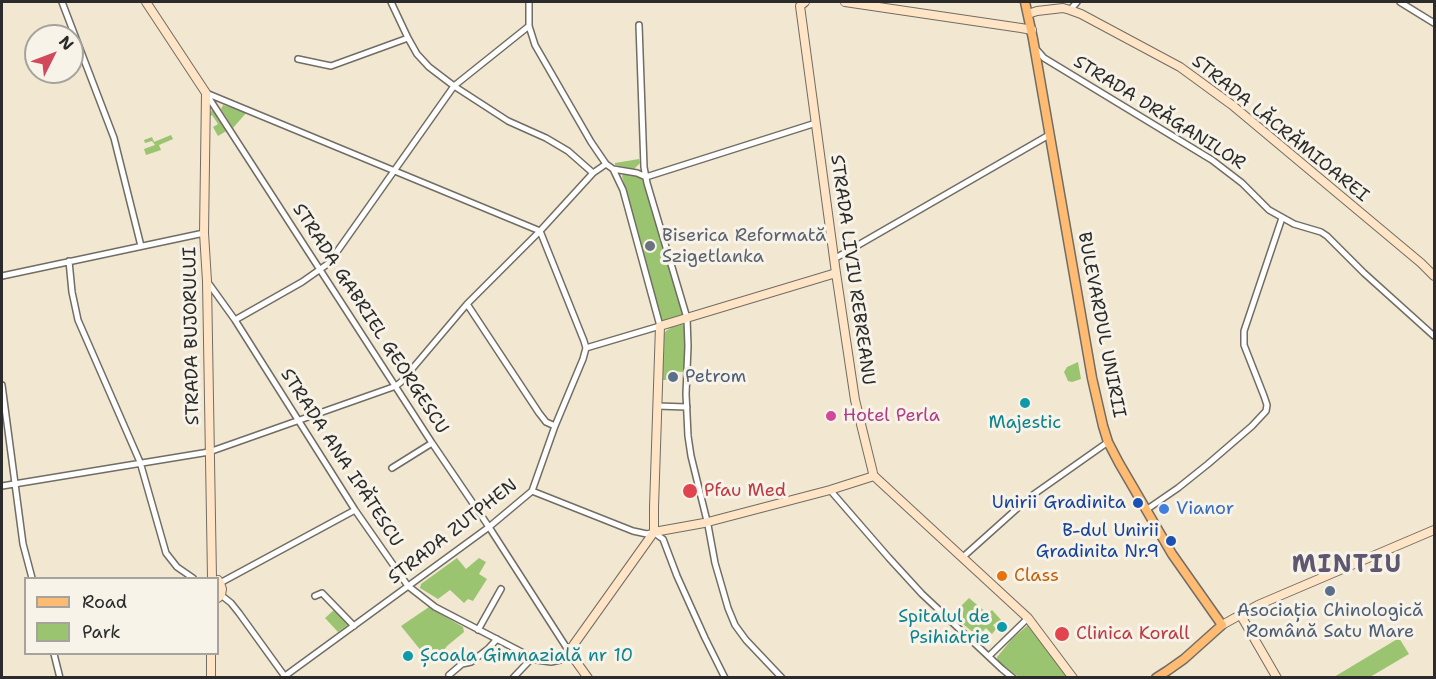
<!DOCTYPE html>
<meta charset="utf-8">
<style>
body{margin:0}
#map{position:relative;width:1436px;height:679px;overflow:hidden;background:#f2e7d0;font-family:"Shantell Sans",sans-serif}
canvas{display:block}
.frame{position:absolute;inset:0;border:3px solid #2b2b2b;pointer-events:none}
.legend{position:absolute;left:24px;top:577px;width:195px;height:78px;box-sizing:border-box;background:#f7f3e8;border:2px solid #a5a39c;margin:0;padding:8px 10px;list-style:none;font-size:18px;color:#2b2b2b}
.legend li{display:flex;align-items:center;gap:12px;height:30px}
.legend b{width:30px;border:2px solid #a5a39c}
.north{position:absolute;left:24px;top:24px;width:60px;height:60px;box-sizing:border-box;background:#f7f3e8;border:2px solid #a5a39c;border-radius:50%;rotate:48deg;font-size:16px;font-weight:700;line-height:24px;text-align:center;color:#2b2b2b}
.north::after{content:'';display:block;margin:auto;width:21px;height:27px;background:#d1495b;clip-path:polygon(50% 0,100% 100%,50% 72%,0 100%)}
</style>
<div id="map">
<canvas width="1436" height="679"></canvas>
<div class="frame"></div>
<ul class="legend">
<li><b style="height:8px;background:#ffbb71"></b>Road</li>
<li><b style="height:16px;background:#9bc471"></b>Park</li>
</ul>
<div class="north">N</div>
</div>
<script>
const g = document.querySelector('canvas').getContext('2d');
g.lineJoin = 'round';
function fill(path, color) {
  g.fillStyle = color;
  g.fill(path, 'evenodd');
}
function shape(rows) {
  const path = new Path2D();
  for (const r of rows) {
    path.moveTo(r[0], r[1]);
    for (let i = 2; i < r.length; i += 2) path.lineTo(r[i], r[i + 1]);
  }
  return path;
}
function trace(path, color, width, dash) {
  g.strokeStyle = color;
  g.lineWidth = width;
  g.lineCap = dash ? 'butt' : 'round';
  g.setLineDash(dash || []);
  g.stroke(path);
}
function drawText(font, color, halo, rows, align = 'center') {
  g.font = font + ' "Shantell Sans",sans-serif';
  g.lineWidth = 6;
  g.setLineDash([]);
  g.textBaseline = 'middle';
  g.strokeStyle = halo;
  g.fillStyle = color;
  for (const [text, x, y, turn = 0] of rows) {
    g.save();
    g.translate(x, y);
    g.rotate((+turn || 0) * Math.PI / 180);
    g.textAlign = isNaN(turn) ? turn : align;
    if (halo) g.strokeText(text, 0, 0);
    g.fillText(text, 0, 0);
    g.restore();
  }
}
fill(shape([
 [223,105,247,112,233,128,221,109],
 [213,108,228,130,218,136,213,127,218,124,212,115,208,117],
 [171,135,173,139,159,145,161,150,146,155,144,149,155,145,152,141,145,143,144,140,152,137,154,142],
 [639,159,640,163,634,169,615,165,615,163],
 [624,173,642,178,683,315,662,322,623,180,622,176],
 [685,324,684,372,669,371,669,374,667,374,667,380,662,380,660,339,666,331,672,327],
 [1078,362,1081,379,1072,382,1068,381,1064,372,1067,367],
 [457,558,466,569,479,558,486,562,479,574,487,579,473,601,468,599,464,603,450,590,438,599,420,588,421,584],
 [969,598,988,614,992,610,1002,621,999,624,997,622,993,625,996,629,992,634,986,628,979,635,991,647,952,615],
 [429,607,463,627,464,632,447,646,436,661,431,663,401,626],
 [335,609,349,624,338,632,325,618],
 [1028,625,1038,637,1067,677,1019,677,998,663,997,657,1012,639],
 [1399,638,1409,654,1370,677,1334,677]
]), '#9bc471');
const street = shape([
 [62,2,114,138,141,246],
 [391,2,408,38,417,54,429,67,454,86,508,121,546,138,568,151,593,173],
 [529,2,529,26,535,45,591,142,606,164,613,169,637,173,646,177],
 [1400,2,1434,23],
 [1070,10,1077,2],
 [639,25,644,167,647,183,687,318,688,346,686,394,688,436,691,456,708,525,715,563,728,608,735,625,746,640,782,678],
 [1036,49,1044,58,1212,160,1242,183,1269,210,1294,224,1321,232,1327,236,1364,273,1434,336],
 [298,59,331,66,408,38],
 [206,93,540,231],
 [207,95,432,443,489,527,570,653,560,660,551,662,537,660,435,607,408,586,355,510,235,320,207,281],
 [646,177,816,123],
 [834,259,1049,135],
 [69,261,72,292,78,320,140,462,166,553,177,567,193,578],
 [2,276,204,233],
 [467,304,539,413,546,422,555,426],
 [235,320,302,282,329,263,454,86,529,26],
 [586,348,660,326,623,190,613,169],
 [2,385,23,544,32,578],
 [657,406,687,407],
 [392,468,432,443],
 [2,486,209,452,396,386,401,382,467,304,540,231,593,173,606,164],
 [830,490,889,558,922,594,1002,669,1013,678],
 [532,491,633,531,647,534,654,532,660,537,663,539,677,576,705,638,725,678],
 [1146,510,1178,488,1208,464,1252,426,1266,411,1267,405,1264,396,1244,345,1244,331,1282,218],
 [963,557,1030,497,1108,442],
 [220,583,355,510],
 [221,595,231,603,239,613,286,678],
 [315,596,322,593,354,626],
 [478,630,501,589],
 [54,654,60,678],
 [989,656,1028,618],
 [449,675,462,664,471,662,488,649,497,639],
 [285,676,489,527,532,491,555,426,583,359,586,348,584,341,540,231],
 [513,678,532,658]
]);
const secondary = shape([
 [146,2,206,93,204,233,207,281,212,578],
 [805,2,800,6,836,273,855,400,873,473,874,476,1028,618,1073,678],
 [845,2,1021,28,1032,30],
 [1028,14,1037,11,1063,8,1070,10,1081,14,1180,67,1232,105,1421,263,1434,276],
 [654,532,704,523,830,490,874,476],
 [218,580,220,583,222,589,221,595,218,598],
 [1240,614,1277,678],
 [1222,625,1258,605,1434,530],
 [211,654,211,678],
 [588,678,570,653,572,647,654,532,654,507,660,326,836,273]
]);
const primary = shape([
 [1025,2,1033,39,1092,378,1103,426,1108,442,1119,463,1172,554,1222,625,1184,659,1167,671,1156,678]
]);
trace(street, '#716d65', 8);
trace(secondary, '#716d65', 10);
trace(primary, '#716d65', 11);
trace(street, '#fff', 5);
trace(secondary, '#ffe4c6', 8);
trace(primary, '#ffbb71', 8);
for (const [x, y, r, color] of [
 [650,246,6,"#6b7280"],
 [673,377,6,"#5c6f8a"],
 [1025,403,6,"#0f9aa8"],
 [831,416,6,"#d1479c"],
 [690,491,8,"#e0444e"],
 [1138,503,6,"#1a4fb4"],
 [1164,509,6,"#3f7fe0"],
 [1171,541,6,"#1a4fb4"],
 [1002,576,6,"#e8710a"],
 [1330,591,6,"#5c6f8a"],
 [1002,627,6,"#0f9aa8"],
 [1062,634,8,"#e0444e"],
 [408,656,6,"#0f9aa8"]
]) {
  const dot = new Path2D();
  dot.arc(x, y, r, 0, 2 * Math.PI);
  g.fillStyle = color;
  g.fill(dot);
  trace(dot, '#f7f3e8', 2);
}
drawText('18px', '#2b2b2b', '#f7f3e8', [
 ["STRADA DRĂGANILOR",1159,113,32],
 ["STRADA LĂCRĂMIOAREI",1280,129,39],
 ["STRADA LIVIU REBREANU",852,270,82],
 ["STRADA GABRIEL GEORGESCU",370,319,57],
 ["BULEVARDUL UNIRII",1101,325,79],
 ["STRADA BUJORULUI",192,336,-91],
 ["STRADA ANA IPĂTESCU",341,458,57],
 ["STRADA ZUTPHEN",453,532,-38]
]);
drawText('18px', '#5b616d', '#f7f3e8', [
 ["Biserica Reformată",662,236],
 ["Szigetlanka",662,257]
], 'left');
drawText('18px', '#4e5e75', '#f7f3e8', [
 ["Petrom",685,377],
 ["Asociația Chinologică",1330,611,"center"],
 ["Română Satu Mare",1330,632,"center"]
], 'left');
drawText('18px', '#b23c85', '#f7f3e8', [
 ["Hotel Perla",843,416]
], 'left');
drawText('18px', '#0d838f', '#f7f3e8', [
 ["Majestic",1025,423],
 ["Spitalul de",990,617,"right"],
 ["Psihiatrie",990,638,"right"],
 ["Școala Gimnazială nr 10",420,656,"left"]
]);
drawText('18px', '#be3a42', '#f7f3e8', [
 ["Pfau Med",704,491],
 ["Clinica Korall",1076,634]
], 'left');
drawText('18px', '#164399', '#f7f3e8', [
 ["Unirii Gradinita",1126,503],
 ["B-dul Unirii",1159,531],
 ["Gradinita Nr.9",1159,552]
], 'right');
drawText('18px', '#366cbe', '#f7f3e8', [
 ["Vianor",1176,509]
], 'left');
drawText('18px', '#c56008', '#f7f3e8', [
 ["Class",1014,576]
], 'left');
g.letterSpacing = '1.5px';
drawText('bold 24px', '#5e576f', '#f7f3e8', [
 ["MINTIU",1347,566]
]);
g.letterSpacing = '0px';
</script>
